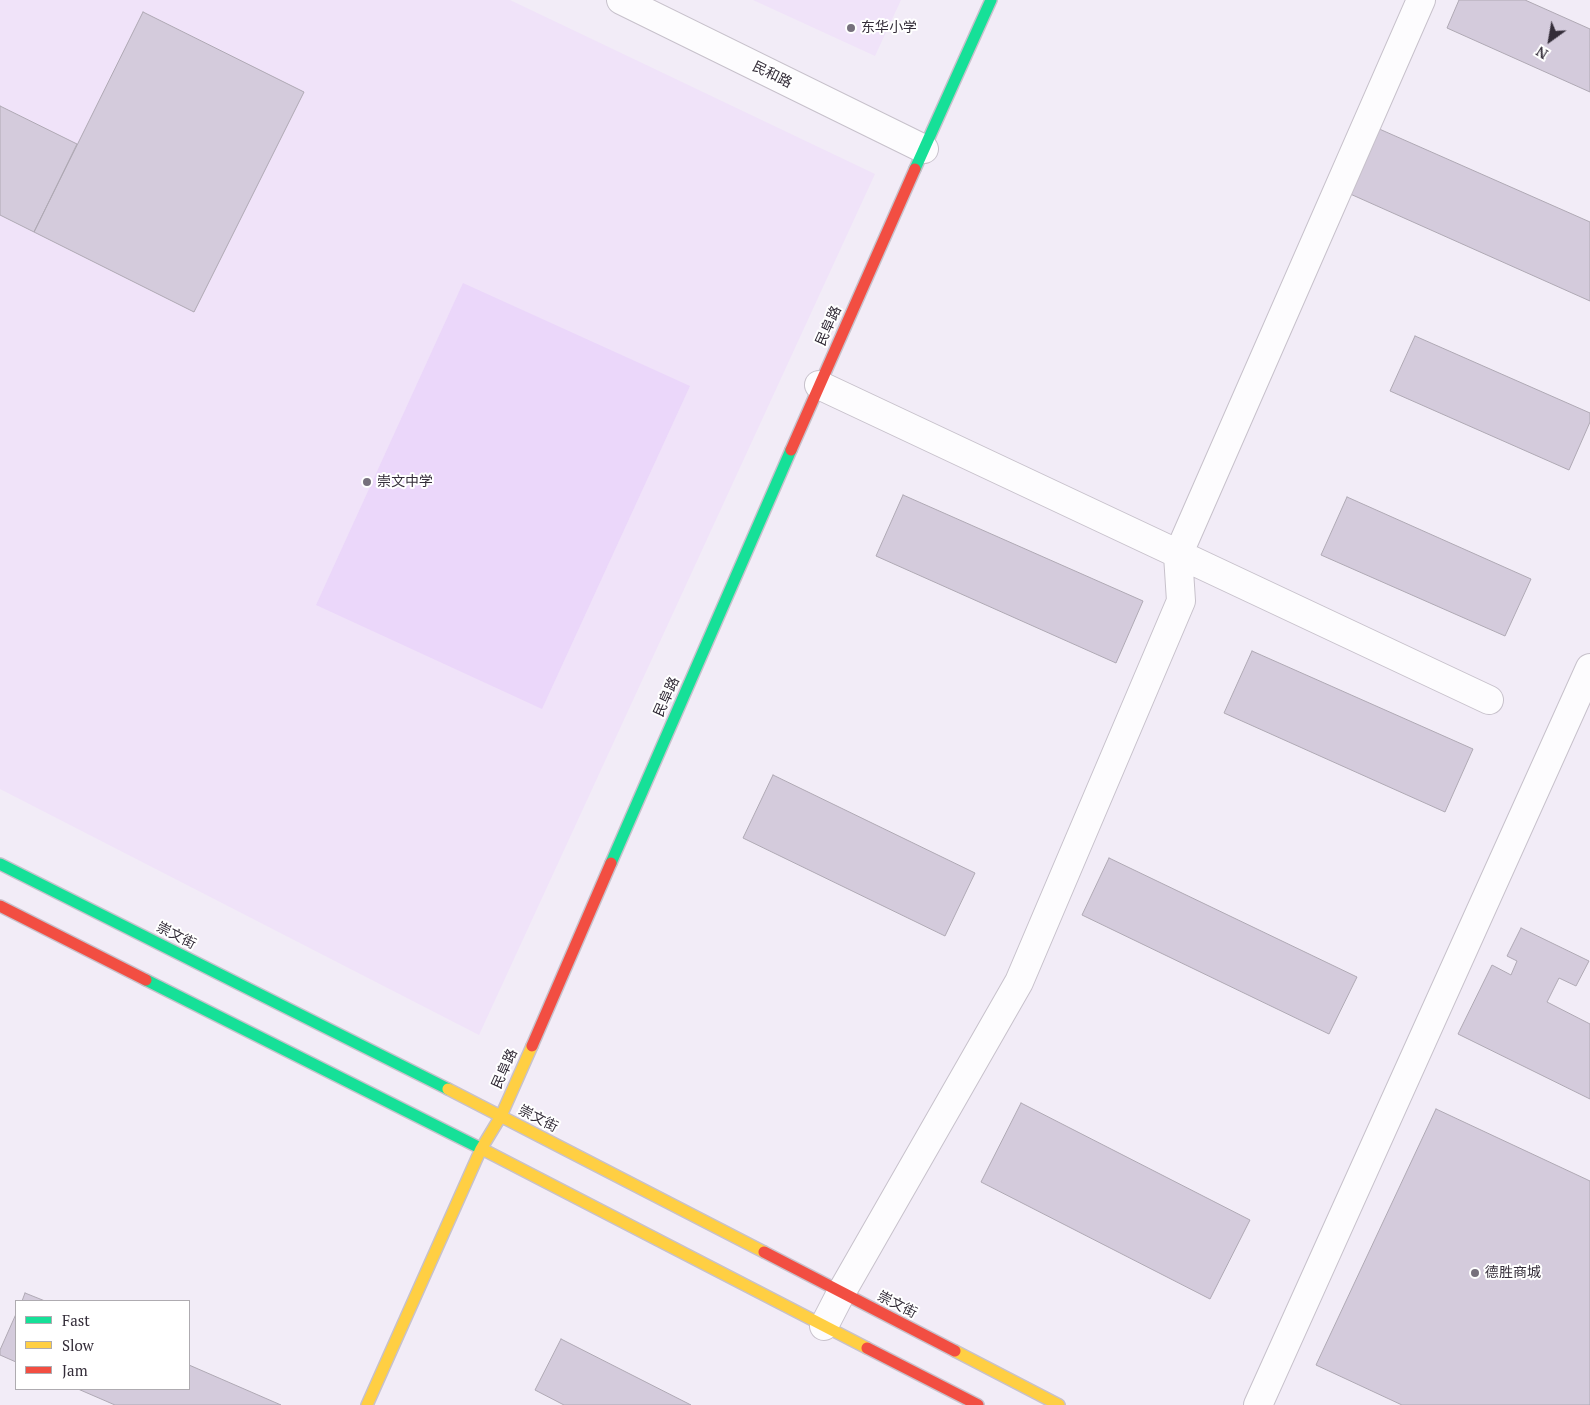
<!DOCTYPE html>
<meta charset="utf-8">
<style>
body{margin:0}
#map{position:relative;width:1590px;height:1405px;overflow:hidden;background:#f2ecf7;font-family:"PT Serif",serif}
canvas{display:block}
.legend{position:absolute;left:15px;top:1300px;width:175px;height:90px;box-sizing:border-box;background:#fff;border:1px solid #aeabb0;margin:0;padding:6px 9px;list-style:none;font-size:15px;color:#342d39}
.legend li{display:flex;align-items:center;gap:10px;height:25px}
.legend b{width:25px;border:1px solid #aeabb0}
.north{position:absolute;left:1525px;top:15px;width:50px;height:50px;-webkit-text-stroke:4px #fff;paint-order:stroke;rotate:212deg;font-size:14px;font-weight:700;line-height:20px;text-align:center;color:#342d39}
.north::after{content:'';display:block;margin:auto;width:18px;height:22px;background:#342d39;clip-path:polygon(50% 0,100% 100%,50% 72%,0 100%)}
</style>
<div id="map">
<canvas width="1590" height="1405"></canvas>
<ul class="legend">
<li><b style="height:6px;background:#16e098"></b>Fast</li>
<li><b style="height:6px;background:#ffcf43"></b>Slow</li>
<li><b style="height:6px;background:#f24e42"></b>Jam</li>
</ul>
<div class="north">N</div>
</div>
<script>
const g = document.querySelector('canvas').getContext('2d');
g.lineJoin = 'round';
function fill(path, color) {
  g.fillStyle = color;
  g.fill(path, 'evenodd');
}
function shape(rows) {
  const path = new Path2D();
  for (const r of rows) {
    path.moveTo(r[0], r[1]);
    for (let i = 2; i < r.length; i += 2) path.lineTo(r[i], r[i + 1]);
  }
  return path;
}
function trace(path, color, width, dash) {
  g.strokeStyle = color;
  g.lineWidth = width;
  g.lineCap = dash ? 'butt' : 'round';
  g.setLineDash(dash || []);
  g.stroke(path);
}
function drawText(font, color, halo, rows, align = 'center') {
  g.font = font + ' "PT Serif","Noto Sans SC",serif';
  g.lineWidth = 4;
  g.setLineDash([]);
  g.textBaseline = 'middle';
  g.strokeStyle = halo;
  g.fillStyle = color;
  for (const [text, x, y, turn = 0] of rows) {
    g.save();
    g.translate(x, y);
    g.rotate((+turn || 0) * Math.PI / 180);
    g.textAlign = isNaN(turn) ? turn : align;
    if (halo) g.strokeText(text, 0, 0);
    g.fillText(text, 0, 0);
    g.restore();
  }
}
fill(shape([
 [0,0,510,0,875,174,479,1035,0,789],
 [753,0,901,0,875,56]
]), '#f0e3f9');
fill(shape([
 [463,283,690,386,542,709,316,605]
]), '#ebd7fa');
const building = shape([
 [1459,0,1525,0,1590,29,1590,92,1447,28,1459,0],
 [143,12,304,92,194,312,34,232,143,12],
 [0,106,77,144,34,232,0,215,0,106],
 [1377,128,1590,222,1590,301,1348,193,1377,128],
 [1415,336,1590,413,1590,422,1569,470,1390,391,1415,336],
 [903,495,1143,601,1116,663,876,556,903,495],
 [1347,497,1531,579,1505,636,1321,555,1347,497],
 [1252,651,1473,749,1445,812,1224,713,1252,651],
 [773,775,975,873,945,936,743,838,773,775],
 [1109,858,1357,977,1329,1034,1082,915,1109,858],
 [1521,928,1589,961,1576,986,1559,978,1547,1002,1590,1024,1590,1099,1458,1034,1492,965,1511,975,1517,961,1507,956,1521,928],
 [1021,1103,1250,1220,1210,1299,981,1182,1021,1103],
 [1436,1109,1590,1181,1590,1405,1402,1405,1316,1365,1436,1109],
 [25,1293,45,1301,22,1301,25,1293],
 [16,1314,16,1362,0,1355,0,1350,16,1314],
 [561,1339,691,1405,564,1405,535,1390,561,1339],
 [189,1365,281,1405,115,1405,78,1389,189,1389,189,1365]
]);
fill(building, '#d4cbdc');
trace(building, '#afa9b4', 1);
const street = shape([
 [621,0,924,149],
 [819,385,1489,700],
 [824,1326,841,1293,1019,982,1181,601,1178,555,1421,0],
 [1258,1405,1590,668]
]);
const fast = shape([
 [915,169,991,0],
 [611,863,791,450],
 [0,864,448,1089],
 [146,980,482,1149]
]);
const slow = shape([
 [448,1089,764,1252],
 [482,1149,867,1348],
 [955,1351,1059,1405],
 [367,1405,481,1149,501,1116,532,1046]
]);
const jam = shape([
 [791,450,915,169],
 [0,906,146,980],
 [532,1046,611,863],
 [764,1252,955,1351],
 [867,1348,978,1405]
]);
trace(street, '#c7c1cb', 30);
trace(fast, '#c7c1cb', 14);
trace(slow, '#c7c1cb', 14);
trace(jam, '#c7c1cb', 14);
trace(street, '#fdfcfe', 28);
trace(fast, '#16e098', 11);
trace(slow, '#ffcf43', 11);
trace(jam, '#f24e42', 11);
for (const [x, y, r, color] of [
 [851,28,5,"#76707c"],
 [367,482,5,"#76707c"],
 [1475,1273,5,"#76707c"]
]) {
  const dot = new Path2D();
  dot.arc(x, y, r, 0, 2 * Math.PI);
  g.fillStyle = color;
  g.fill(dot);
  trace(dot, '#fff', 2);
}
drawText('14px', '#342d39', '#fff', [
 ["东华小学",861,28],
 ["崇文中学",377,482],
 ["德胜商城",1485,1273]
], 'left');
drawText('14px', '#342d39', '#fff', [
 ["民和路",772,75,26],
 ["民阜路",829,326,-66],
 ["民阜路",667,697,-66],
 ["崇文街",176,936,27],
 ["民阜路",505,1069,-66],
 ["崇文街",538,1119,27],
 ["崇文街",897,1305,27]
]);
</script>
